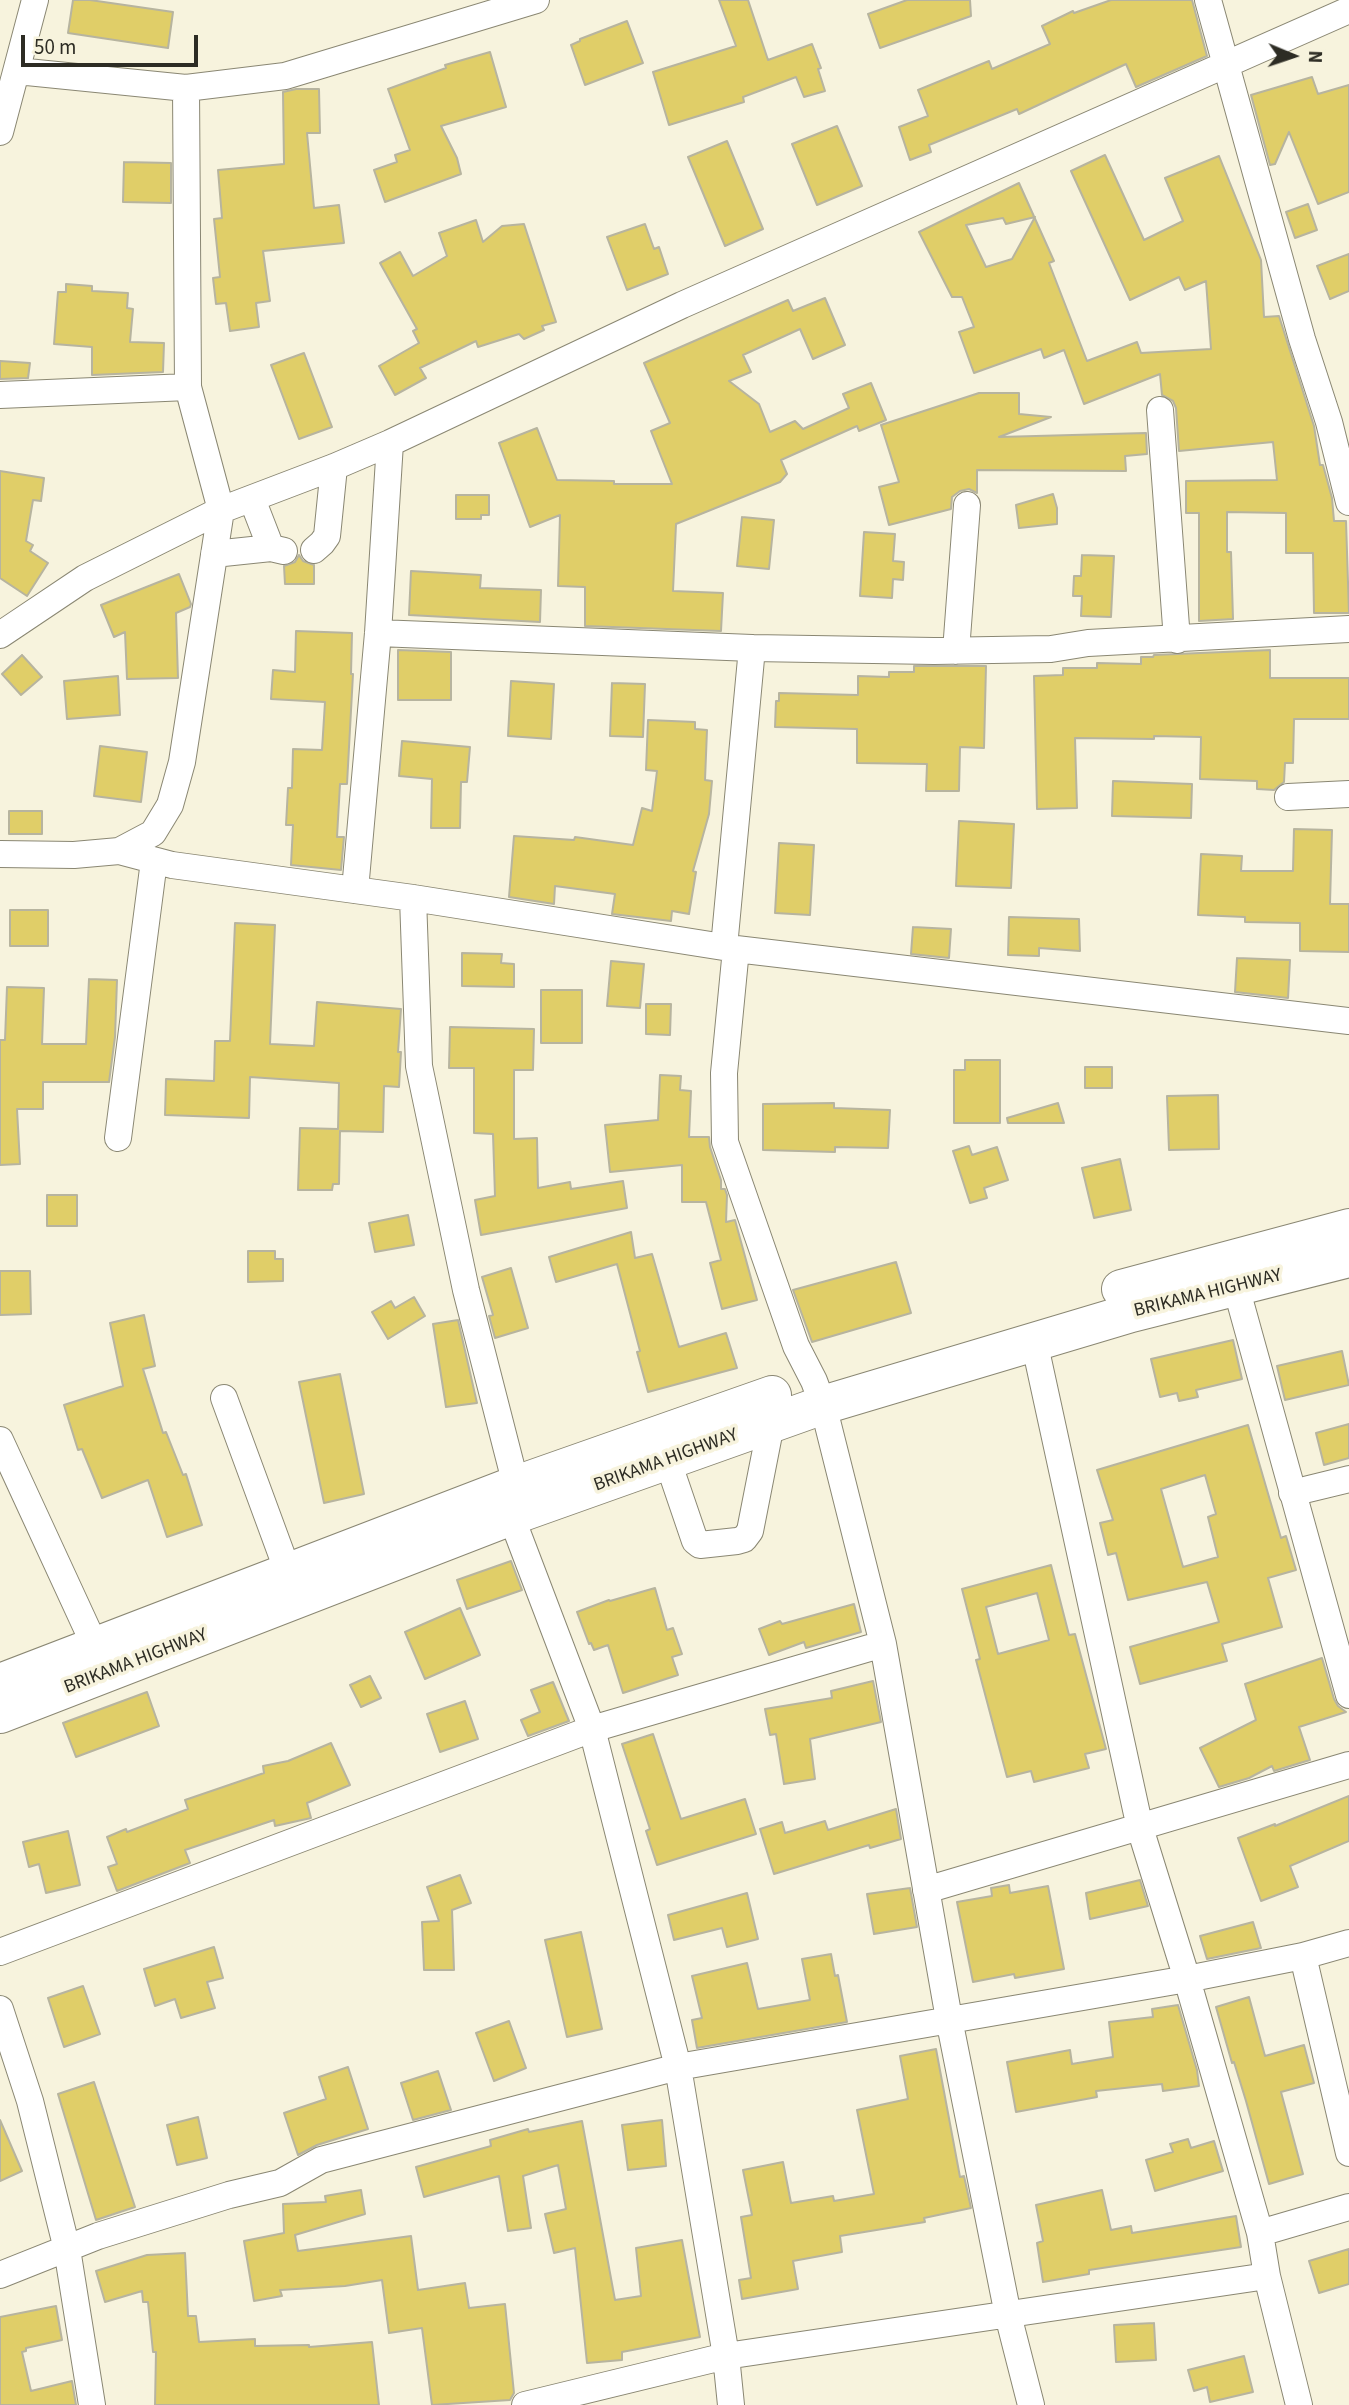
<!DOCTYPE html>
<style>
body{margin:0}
#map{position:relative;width:1349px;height:2405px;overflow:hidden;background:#f7f3dd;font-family:"Source Sans 3",sans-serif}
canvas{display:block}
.north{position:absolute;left:1258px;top:21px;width:70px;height:70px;-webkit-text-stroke:5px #f7f3dd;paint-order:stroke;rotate:92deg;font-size:19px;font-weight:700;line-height:28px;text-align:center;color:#2d2c24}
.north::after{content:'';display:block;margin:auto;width:24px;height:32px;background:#2d2c24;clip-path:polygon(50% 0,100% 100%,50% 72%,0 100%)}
.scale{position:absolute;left:21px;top:35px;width:177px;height:32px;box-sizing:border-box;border:4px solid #2d2c24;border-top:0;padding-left:9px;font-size:21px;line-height:24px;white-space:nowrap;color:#2d2c24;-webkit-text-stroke:5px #f7f3dd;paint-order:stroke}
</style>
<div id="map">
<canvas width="1349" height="2405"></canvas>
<div class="north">N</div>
<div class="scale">50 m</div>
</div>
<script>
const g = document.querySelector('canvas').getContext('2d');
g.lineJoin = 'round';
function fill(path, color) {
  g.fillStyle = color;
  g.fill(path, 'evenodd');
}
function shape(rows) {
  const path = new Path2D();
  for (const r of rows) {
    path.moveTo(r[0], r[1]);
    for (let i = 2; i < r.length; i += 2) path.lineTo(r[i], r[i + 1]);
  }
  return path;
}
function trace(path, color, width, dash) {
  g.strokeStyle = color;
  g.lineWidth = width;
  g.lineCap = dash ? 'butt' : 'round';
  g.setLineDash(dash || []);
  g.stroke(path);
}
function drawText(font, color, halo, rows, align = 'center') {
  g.font = font + ' "Source Sans 3",sans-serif';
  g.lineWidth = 7;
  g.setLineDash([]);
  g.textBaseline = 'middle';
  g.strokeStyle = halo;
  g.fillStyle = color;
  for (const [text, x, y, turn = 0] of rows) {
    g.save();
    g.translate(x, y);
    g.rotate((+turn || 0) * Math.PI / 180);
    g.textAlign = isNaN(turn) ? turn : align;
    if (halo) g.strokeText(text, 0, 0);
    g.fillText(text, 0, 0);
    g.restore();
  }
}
const building = shape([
 [73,0,90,0,173,12,168,48,68,33,73,0],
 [719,0,748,0,768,60,812,44,821,68,818,69,825,91,804,97,796,77,743,97,744,102,669,125,653,72,736,46,719,0],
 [907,0,970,0,971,16,880,48,868,14,907,0],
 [1111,0,1192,0,1207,56,1136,87,1126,64,1019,114,1017,109,929,145,931,152,910,160,899,127,928,116,918,90,989,61,992,69,1050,44,1042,26,1073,11,1074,13,1111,0],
 [627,21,643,63,585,85,571,45,580,41,580,39,627,21],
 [490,52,506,107,441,126,457,158,461,174,385,202,374,170,397,162,395,155,410,150,388,89,446,68,445,65,490,52],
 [1312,77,1318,94,1349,85,1349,192,1318,204,1289,132,1275,164,1270,165,1251,95,1312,77],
 [296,89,319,89,320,133,307,133,314,208,339,205,344,243,263,251,270,301,256,303,259,327,230,331,226,303,216,304,213,278,220,277,214,219,222,218,218,170,284,164,283,92,296,89],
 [837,126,862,186,817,205,792,144,837,126],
 [727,141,763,229,725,246,688,157,727,141],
 [1105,155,1144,240,1183,221,1165,178,1219,156,1261,260,1264,317,1279,316,1314,426,1320,465,1323,465,1332,498,1334,521,1346,521,1349,613,1314,613,1313,553,1286,553,1286,513,1227,512,1227,552,1231,552,1233,619,1199,621,1199,513,1186,513,1186,481,1277,480,1273,442,1179,451,1176,408,1173,401,1162,395,1160,374,1084,404,1064,350,1044,358,1041,349,974,373,959,332,974,327,962,297,952,297,919,232,1019,183,1054,261,1049,263,1087,361,1137,342,1141,353,1211,349,1206,281,1185,290,1179,277,1130,300,1071,171,1105,155],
 [1035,217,1012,259,986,267,966,225,1003,218,1006,224,1035,217],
 [124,162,171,163,171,203,123,202,124,162],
 [1308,204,1317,230,1295,238,1286,212,1308,204],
 [476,220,483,242,502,226,524,224,556,322,542,326,544,330,524,339,519,334,478,347,476,341,420,368,426,378,395,395,379,366,419,343,413,331,417,329,380,263,400,252,413,276,447,256,439,233,476,220],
 [645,224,654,249,659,247,668,274,627,290,607,237,645,224],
 [1349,254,1349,291,1330,299,1317,266,1349,254],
 [66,284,92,286,92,291,128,293,127,308,133,309,130,342,164,343,163,372,92,375,92,347,54,344,58,292,66,292,66,284],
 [825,298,845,345,813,359,800,329,743,355,751,372,729,381,759,404,770,432,795,421,803,429,849,408,843,394,871,383,886,420,859,431,857,426,781,460,787,474,780,482,676,524,673,591,723,593,721,631,585,626,585,587,558,586,560,515,530,527,499,443,537,428,557,480,614,481,614,484,672,484,651,431,670,423,644,363,788,300,793,311,825,298],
 [304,353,332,427,299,439,271,365,304,353],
 [0,361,30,363,28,378,0,379,0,361],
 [979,393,1019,393,1019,414,1051,417,999,437,1146,433,1147,454,1125,456,1126,471,977,470,977,493,969,489,960,491,952,497,951,509,889,525,879,487,899,482,881,425,979,393],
 [0,471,44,478,41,501,33,500,26,541,33,545,30,551,48,563,27,596,0,578,0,471],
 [1053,494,1057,508,1057,524,1019,528,1016,505,1053,494],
 [456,495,489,495,489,515,481,515,481,519,456,519,456,495],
 [742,517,774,520,769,569,737,566,742,517],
 [864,532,895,534,893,561,904,562,903,580,893,579,892,598,860,596,864,532],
 [299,555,303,561,314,565,314,584,285,584,284,566,295,562,299,555],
 [1082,555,1114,556,1111,617,1081,616,1082,596,1073,596,1074,576,1081,576,1082,555],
 [411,571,481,575,480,588,541,590,540,622,409,615,411,571],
 [179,574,191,604,190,607,176,613,178,678,127,679,125,632,114,637,101,605,179,574],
 [296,631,352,633,351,674,353,674,347,784,340,784,337,837,344,837,341,870,291,865,293,825,286,825,288,788,292,788,293,749,322,750,325,702,271,699,273,670,295,672,296,631],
 [398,650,451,652,451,700,398,700,398,650],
 [1270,650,1270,678,1349,678,1349,719,1294,719,1293,763,1285,763,1284,782,1274,790,1257,789,1257,781,1200,779,1201,737,1154,736,1154,739,1075,738,1077,808,1037,809,1034,676,1063,675,1063,668,1097,668,1097,663,1141,664,1141,657,1153,657,1154,655,1270,650],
 [22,655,42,677,21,695,2,674,22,655],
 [914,666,986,666,984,748,960,747,959,791,926,791,927,764,857,763,857,729,775,727,776,701,779,701,779,693,858,695,858,676,889,677,889,672,914,672,914,666],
 [118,676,120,715,67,719,64,681,118,676],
 [511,681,554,684,551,739,508,736,511,681],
 [612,683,645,684,643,737,610,736,612,683],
 [648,720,695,722,695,729,707,730,705,780,712,781,709,814,693,871,696,872,689,914,672,911,671,921,612,914,615,894,555,886,554,904,509,897,514,836,574,840,575,837,633,845,642,808,652,811,657,771,646,770,648,720],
 [402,741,470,747,467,782,461,782,460,828,431,828,432,779,399,776,402,741],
 [100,746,147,752,141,802,94,796,100,746],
 [1113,781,1192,784,1191,818,1112,816,1113,781],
 [9,811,42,811,42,834,9,834,9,811],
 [959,821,1014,824,1011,888,956,886,959,821],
 [1294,829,1332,830,1330,904,1349,904,1349,952,1300,951,1300,923,1245,922,1245,917,1198,915,1201,854,1242,856,1241,871,1293,871,1294,829],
 [779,843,814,845,810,915,775,913,779,843],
 [10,910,48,910,48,946,10,946,10,910],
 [1009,917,1079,919,1080,951,1039,948,1039,956,1008,955,1009,917],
 [235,923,275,925,270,1044,314,1046,317,1002,401,1009,398,1052,401,1052,399,1087,384,1086,383,1132,340,1131,339,1184,333,1184,332,1190,298,1190,300,1128,338,1129,339,1083,250,1077,249,1118,165,1115,166,1079,214,1081,215,1041,230,1041,235,923],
 [913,927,951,929,949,958,911,954,913,927],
 [462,953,502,954,501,963,514,964,514,987,462,986,462,953],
 [1237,958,1290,960,1288,998,1235,992,1237,958],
 [611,961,644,964,640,1008,607,1006,611,961],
 [89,979,117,980,115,1037,109,1082,43,1082,43,1109,17,1109,20,1164,0,1165,0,1040,5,1040,7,987,44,988,42,1044,86,1044,89,979],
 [541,990,582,990,582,1043,541,1043,541,990],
 [646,1004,671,1004,670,1035,646,1034,646,1004],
 [450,1027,534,1029,533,1070,514,1070,514,1139,537,1138,538,1188,570,1182,571,1189,623,1181,627,1208,481,1235,475,1200,495,1196,493,1134,474,1133,474,1068,449,1068,450,1027],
 [965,1060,1000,1060,1000,1123,954,1123,954,1070,965,1070,965,1060],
 [1085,1067,1112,1067,1112,1088,1085,1088,1085,1067],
 [660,1075,681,1076,680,1090,691,1091,689,1137,709,1137,710,1147,721,1180,721,1189,725,1189,727,1195,726,1222,735,1220,757,1300,722,1309,710,1263,721,1260,706,1202,682,1202,682,1165,610,1172,605,1125,658,1120,660,1075],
 [1218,1095,1219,1149,1169,1150,1167,1096,1218,1095],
 [834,1103,834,1108,890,1110,888,1148,835,1147,835,1152,763,1150,763,1104,834,1103],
 [1058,1103,1064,1123,1008,1123,1007,1118,1058,1103],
 [969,1146,972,1155,997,1147,1008,1180,984,1188,987,1198,970,1203,953,1151,969,1146],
 [1120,1159,1131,1210,1094,1218,1082,1168,1120,1159],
 [47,1195,77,1195,77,1226,47,1226,47,1195],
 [408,1215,414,1245,375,1252,369,1223,408,1215],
 [631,1232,635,1258,652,1254,679,1347,726,1333,737,1368,648,1392,637,1352,640,1351,617,1264,556,1282,549,1257,631,1232],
 [248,1251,275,1251,275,1259,283,1259,283,1281,248,1282,248,1251],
 [896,1262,911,1313,812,1342,793,1290,896,1262],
 [511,1268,528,1328,495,1338,489,1316,493,1315,482,1277,511,1268],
 [0,1271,30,1271,31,1314,0,1315,0,1271],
 [414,1297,425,1316,388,1339,372,1312,391,1301,395,1308,414,1297],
 [144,1315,155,1366,143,1369,163,1433,166,1432,183,1475,186,1474,202,1525,167,1537,148,1480,102,1498,82,1449,78,1450,64,1405,123,1386,110,1323,144,1315],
 [458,1320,477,1403,446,1407,433,1324,458,1320],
 [1233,1340,1242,1379,1196,1390,1198,1397,1179,1401,1177,1393,1160,1397,1151,1359,1233,1340],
 [1342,1351,1349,1385,1285,1400,1277,1366,1342,1351],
 [340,1374,364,1494,324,1503,299,1382,340,1374],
 [1349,1424,1349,1458,1324,1465,1316,1433,1349,1424],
 [1248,1425,1281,1538,1286,1536,1296,1570,1268,1578,1282,1627,1222,1644,1227,1661,1140,1684,1130,1647,1219,1622,1207,1582,1128,1600,1116,1553,1108,1555,1100,1523,1113,1520,1097,1470,1248,1425],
 [1205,1475,1216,1514,1208,1517,1218,1557,1183,1567,1161,1489,1205,1475],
 [511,1561,522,1590,467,1609,457,1580,511,1561],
 [1051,1565,1069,1635,1075,1634,1106,1749,1085,1754,1089,1768,1034,1782,1031,1771,1007,1777,976,1660,980,1659,962,1589,1051,1565],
 [1037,1593,1049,1640,998,1654,986,1607,1037,1593],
 [655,1588,667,1630,673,1628,682,1654,672,1657,678,1675,623,1693,608,1645,594,1650,591,1643,589,1644,577,1612,609,1600,610,1601,655,1588],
 [854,1604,861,1632,806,1648,804,1642,769,1655,759,1629,780,1621,782,1624,854,1604],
 [460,1608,480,1655,425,1679,405,1632,460,1608],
 [1322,1658,1334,1699,1338,1706,1346,1712,1299,1727,1310,1760,1274,1771,1272,1766,1249,1778,1219,1787,1200,1748,1256,1720,1245,1684,1322,1658],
 [370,1676,381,1698,361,1707,350,1685,370,1676],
 [873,1681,881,1722,810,1739,815,1779,784,1784,776,1734,770,1735,765,1709,832,1698,831,1691,873,1681],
 [553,1682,569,1721,528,1736,521,1720,540,1712,531,1690,553,1682],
 [147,1692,159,1726,76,1757,63,1723,147,1692],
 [465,1701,478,1739,440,1752,427,1714,465,1701],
 [653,1734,681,1819,745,1799,756,1834,657,1865,646,1831,650,1829,622,1744,653,1734],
 [331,1743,350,1785,307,1803,311,1818,275,1826,274,1820,185,1850,190,1863,117,1891,108,1867,117,1864,107,1837,126,1829,127,1832,188,1809,185,1800,264,1773,263,1766,288,1761,331,1743],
 [1349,1796,1349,1841,1290,1866,1298,1887,1261,1901,1238,1838,1275,1824,1275,1826,1349,1796],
 [896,1809,901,1839,870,1848,869,1845,774,1874,760,1829,782,1822,785,1833,825,1821,828,1830,896,1809],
 [68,1831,80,1885,46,1893,39,1864,29,1867,23,1842,68,1831],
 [460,1875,471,1903,452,1910,454,1970,424,1970,422,1922,439,1921,427,1887,460,1875],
 [1140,1880,1148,1906,1090,1919,1086,1893,1140,1880],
 [1009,1885,1010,1893,1048,1886,1064,1969,1015,1978,1014,1974,973,1982,957,1902,992,1896,991,1888,1009,1885],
 [910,1888,917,1927,874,1934,867,1894,910,1888],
 [747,1893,758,1939,727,1947,722,1928,674,1940,668,1915,747,1893],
 [1253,1922,1261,1948,1207,1959,1200,1936,1253,1922],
 [581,1932,602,2029,567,2037,545,1940,581,1932],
 [214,1947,223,1978,207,1982,215,2008,181,2018,175,1999,155,2006,144,1969,214,1947],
 [831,1954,835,1976,838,1975,847,2022,697,2048,692,2020,702,2018,692,1976,747,1963,758,2009,810,2000,802,1959,831,1954],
 [83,1986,100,2034,64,2047,48,1998,83,1986],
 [1249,1997,1265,2056,1304,2045,1314,2083,1281,2092,1303,2174,1269,2184,1246,2101,1234,2062,1232,2063,1216,2007,1249,1997],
 [1178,2005,1197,2070,1199,2086,1163,2091,1162,2084,1096,2091,1097,2097,1016,2112,1007,2062,1070,2050,1072,2064,1113,2057,1109,2022,1153,2017,1152,2009,1178,2005],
 [509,2021,526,2068,494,2081,476,2033,509,2021],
 [936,2049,960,2177,964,2176,971,2208,924,2218,925,2222,840,2236,842,2252,793,2261,798,2289,742,2299,739,2280,751,2278,741,2217,752,2215,743,2170,783,2162,791,2203,833,2196,834,2201,874,2194,857,2110,908,2099,900,2056,936,2049],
 [348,2067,368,2129,317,2145,298,2155,284,2113,326,2099,319,2077,348,2067],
 [438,2071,451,2110,413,2120,401,2083,438,2071],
 [94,2082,135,2207,96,2220,58,2094,94,2082],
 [198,2117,207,2158,177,2165,167,2125,198,2117],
 [0,2120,22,2171,0,2181,0,2120],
 [662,2120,666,2166,628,2170,622,2125,662,2120],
 [582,2121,615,2300,641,2296,636,2248,682,2240,700,2337,622,2352,622,2360,587,2363,575,2248,554,2253,545,2214,566,2209,558,2165,523,2176,531,2228,508,2231,499,2176,424,2197,416,2167,491,2146,490,2140,528,2129,529,2132,582,2121],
 [1188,2139,1191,2148,1214,2141,1223,2171,1155,2191,1146,2160,1173,2152,1170,2144,1188,2139],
 [361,2190,365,2214,295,2235,298,2251,411,2236,418,2290,465,2283,469,2308,505,2304,514,2393,510,2400,432,2405,422,2328,389,2333,382,2280,345,2286,280,2290,282,2296,254,2301,244,2241,284,2233,283,2204,326,2202,325,2196,361,2190],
 [1102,2190,1111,2230,1131,2226,1132,2233,1236,2216,1241,2247,1089,2270,1089,2274,1043,2282,1037,2243,1043,2241,1036,2205,1102,2190],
 [1349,2249,1349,2284,1319,2293,1309,2261,1349,2249],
 [185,2253,188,2316,196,2316,199,2342,255,2339,255,2346,309,2345,309,2347,372,2342,379,2405,155,2405,156,2352,153,2352,148,2302,143,2302,142,2291,105,2302,96,2271,147,2255,185,2253],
 [56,2306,62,2340,26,2348,26,2351,22,2352,31,2391,72,2381,76,2405,0,2405,0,2317,56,2306],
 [1154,2323,1156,2360,1116,2362,1114,2325,1154,2323],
 [1244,2356,1253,2392,1210,2402,1207,2387,1194,2391,1188,2370,1244,2356]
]);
fill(building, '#e0ce68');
trace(building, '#b7b49f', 2);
const minor = shape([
 [1208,0,1302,339,1329,422,1349,502],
 [17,71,186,88,285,76,536,0],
 [0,132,35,0],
 [0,395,188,387],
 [1160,410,1177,640],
 [252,499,271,548,284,551],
 [314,550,322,543,327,536,334,467],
 [214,554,271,548],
 [378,633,752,648,934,651,1051,649,1088,643,1349,629],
 [0,635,85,578,221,510,334,467,390,443,682,305,1349,10],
 [956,651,967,505],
 [1288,797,1349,794],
 [119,851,172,865,413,898,736,949,1349,1021],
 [0,854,74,855,119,851,153,833,170,805,182,762,221,510,188,387,186,88],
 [355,890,378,633,390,443],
 [413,898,419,1066,466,1290,516,1485],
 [724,947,752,648],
 [736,949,724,1073,725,1142,796,1346,814,1381,823,1405,883,1644,949,2019,1008,2315,1031,2405],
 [118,1138,154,861],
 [1236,1287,1349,1695],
 [1034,1341,1140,1828,1187,1979,1260,2233,1267,2276,1299,2405],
 [224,1398,288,1572],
 [0,1440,95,1646],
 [663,1447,695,1541,700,1545,737,1541,744,1539,750,1531,771,1424],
 [1292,1493,1349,1479],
 [511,1516,592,1729,678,2067,726,2356,731,2405],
 [926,1890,1349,1765],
 [0,1952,592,1729,883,1644],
 [1303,1956,1349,2153],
 [0,2009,30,2101,67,2249,92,2405],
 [1260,2233,1349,2207],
 [0,2275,98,2236,229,2195,280,2183,321,2160,678,2067,1187,1979,1303,1956,1349,1943],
 [525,2405,726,2356,1267,2276]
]);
const highway = shape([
 [1121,1289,1349,1228],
 [0,1683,516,1485,772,1395],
 [0,1714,511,1516,823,1405,1131,1313,1349,1258]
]);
trace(minor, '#8a8773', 28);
trace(highway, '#8a8773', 40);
trace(minor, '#fff', 26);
trace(highway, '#fff', 38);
drawText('19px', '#2d2c24', '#f7f3dd', [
 ["BRIKAMA HIGHWAY",1208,1294,-14],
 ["BRIKAMA HIGHWAY",666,1461,-20],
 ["BRIKAMA HIGHWAY",136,1662,-21]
]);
</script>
